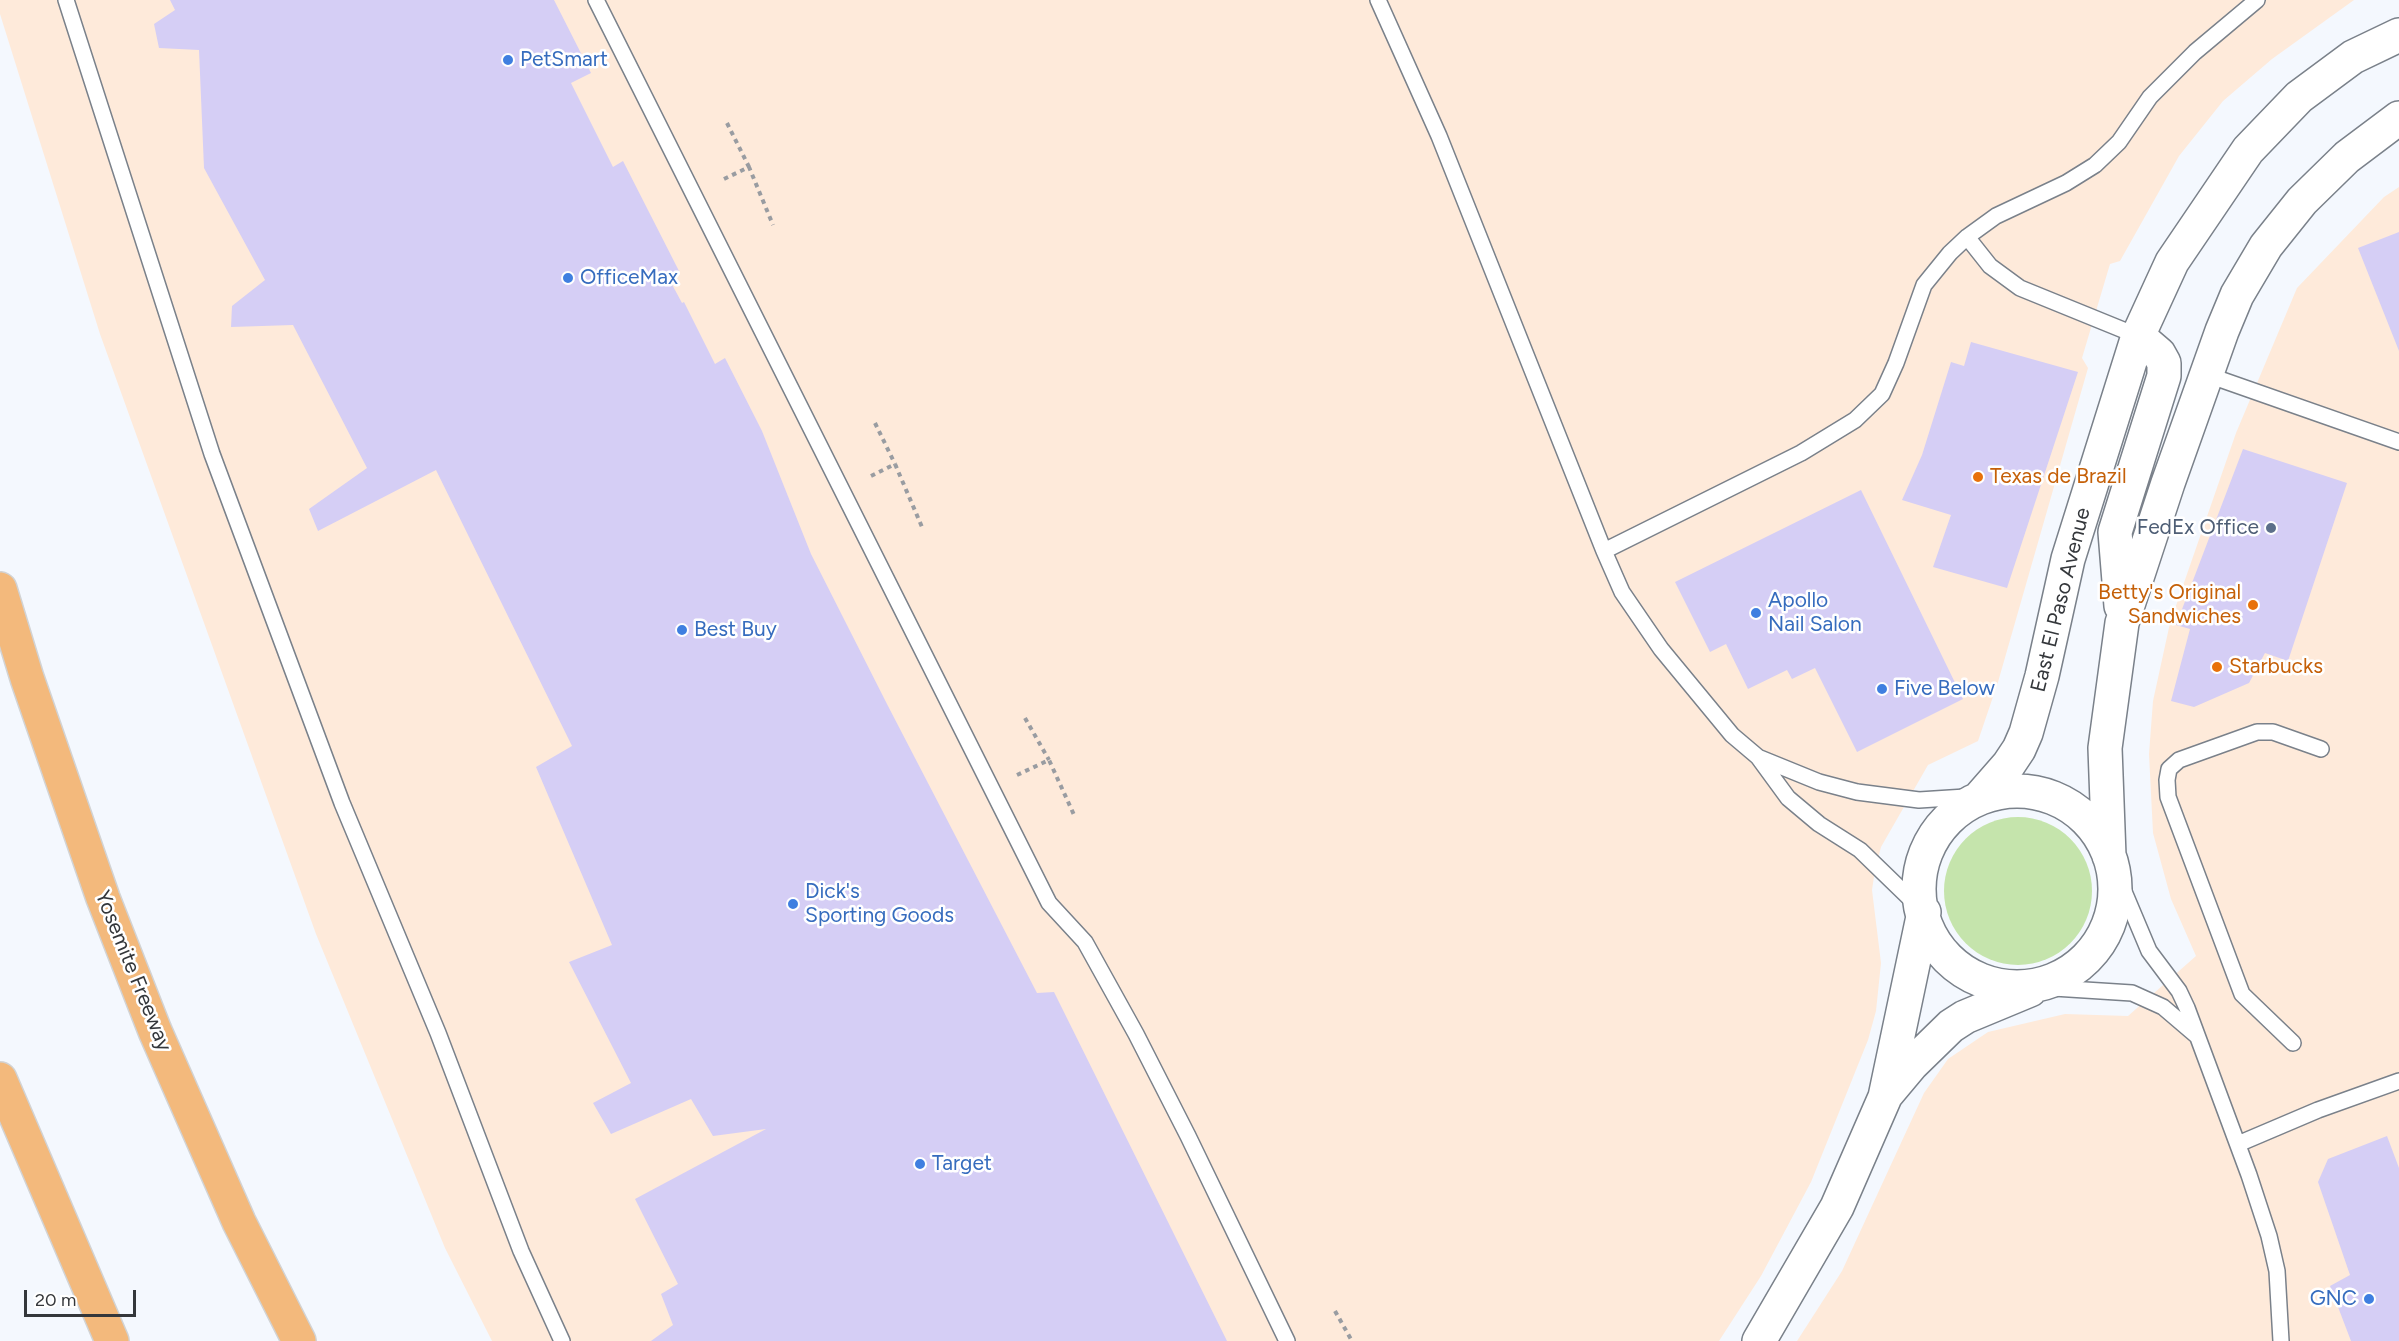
<!DOCTYPE html>
<style>
body{margin:0}
#map{position:relative;width:2399px;height:1341px;overflow:hidden;background:#f4f8fe;font-family:Figtree,sans-serif}
canvas{display:block}
.scale{position:absolute;left:24px;top:1290px;width:112px;height:27px;box-sizing:border-box;border:3px solid #34373b;border-top:0;padding-left:8px;font-size:18px;line-height:21px;white-space:nowrap;color:#34373b;-webkit-text-stroke:4px #fff;paint-order:stroke}
</style>
<div id="map">
<canvas width="2399" height="1341"></canvas>
<div class="scale">20 m</div>
</div>
<script>
const g = document.querySelector('canvas').getContext('2d');
g.lineJoin = 'round';
function fill(path, color) {
  g.fillStyle = color;
  g.fill(path, 'evenodd');
}
function shape(rows) {
  const path = new Path2D();
  for (const r of rows) {
    if (r.length === 3) {
      path.moveTo(r[0] + r[2], r[1]);
      path.arc(r[0], r[1], r[2], 0, 2 * Math.PI);
      continue;
    }
    path.moveTo(r[0], r[1]);
    for (let i = 2; i < r.length; i += 2) path.lineTo(r[i], r[i + 1]);
  }
  return path;
}
function trace(path, color, width, dash) {
  g.strokeStyle = color;
  g.lineWidth = width;
  g.lineCap = dash ? 'butt' : 'round';
  g.setLineDash(dash || []);
  g.stroke(path);
}
function drawText(font, color, halo, rows, align = 'center') {
  g.font = font + ' Figtree,sans-serif';
  g.lineWidth = 5;
  g.setLineDash([]);
  g.textBaseline = 'middle';
  g.strokeStyle = halo;
  g.fillStyle = color;
  for (const [text, x, y, turn = 0] of rows) {
    g.save();
    g.translate(x, y);
    g.rotate((+turn || 0) * Math.PI / 180);
    g.textAlign = isNaN(turn) ? turn : align;
    if (halo) g.strokeText(text, 0, 0);
    g.fillText(text, 0, 0);
    g.restore();
  }
}
fill(shape([
 [0,0,2354,0,2272,59,2223,101,2179,156,2120,261,2110,264,2082,358,2088,368,1998,682,1978,741,1928,765,1881,847,1875,870,1872,890,1881,963,1876,1011,1868,1040,1811,1182,1761,1276,1719,1341,492,1341,445,1248,316,934,100,334,0,14],
 [2399,187,2399,1341,1797,1341,1842,1271,1924,1093,1948,1059,1988,1032,2065,1014,2128,1016,2196,956,2171,899,2153,833,2149,754,2153,701,2170,623,2236,433,2297,288,2384,197]
]), '#feeada');
fill(shape([
 [2018,891,74]
]), '#c5e4ac');
fill(shape([
 [170,0,554,0,591,73,571,83,613,167,623,161,679,271,668,277,682,303,684,302,715,364,725,358,762,431,811,554,888,706,1037,993,1054,992,1227,1341,651,1341,673,1325,661,1294,678,1284,635,1199,766,1129,713,1136,691,1099,611,1134,593,1103,631,1083,569,962,612,945,536,767,572,746,436,470,318,531,309,509,367,468,293,325,231,327,232,306,265,280,204,168,199,50,159,48,154,24,175,10],
 [2399,232,2399,351,2358,248],
 [1971,342,2078,372,2007,588,1933,567,1951,515,1902,500,1922,455,1951,362,1964,366],
 [2243,449,2347,483,2288,661,2265,653,2249,683,2194,707,2171,701,2190,629,2176,625],
 [1861,490,1963,699,1857,752,1815,668,1792,679,1787,670,1748,689,1726,644,1710,652,1675,582],
 [2387,1136,2399,1168,2399,1341,2351,1341,2330,1286,2350,1275,2318,1182,2328,1159]
]), '#d5cef5');
const service = shape([
 [66,0,212,454,342,803,438,1033,521,1251,562,1341],
 [596,0,1049,903,1085,942,1136,1034,1188,1136,1287,1341],
 [1378,0,1439,136,1604,551,1622,592,1661,649,1732,735,1758,757,1788,798,1819,824,1860,850,1924,912],
 [1967,237,1990,266,2020,288,2138,336],
 [2208,375,2399,442],
 [1604,551,1801,453,1855,420,1882,394,1896,363,1924,285,1950,253,1967,237,1996,216,2066,183,2095,165,2119,142,2150,97,2195,52,2257,0],
 [1760,758,1819,782,1857,792,1919,800,1981,796],
 [2109,856,2149,951,2179,991,2187,1008,2249,1175,2269,1236,2277,1271,2281,1341],
 [2038,987,2132,993,2163,1007,2197,1036],
 [2293,1043,2242,994,2168,797,2167,780,2169,769,2179,760,2257,732,2273,732,2321,749],
 [2238,1144,2318,1110,2399,1081]
]);
const tertiary = shape([
 [2121,606,2115,532,2164,376,2164,363,2159,354,2138,336],
 [2017,889,98],
 [1981,796,2009,764,2019,749,2026,733,2042,676,2068,559,2138,336,2172,262,2248,150,2299,97,2353,57,2399,35],
 [2109,856,2105,748,2122,623,2168,483,2222,331,2237,295,2266,246,2302,201,2347,157,2399,118],
 [1886,1095,1912,1064,1951,1026,1965,1017,2030,990],
 [1759,1341,1837,1207,1885,1097,1924,912]
]);
const motorway = shape([
 [0,589,27,678,103,898,155,1031,239,1222,299,1341],
 [0,1079,112,1341]
]);
trace(service, '#7a818a', 18);
trace(tertiary, '#7a818a', 36);
trace(motorway, '#d2d3d4', 36);
trace(shape([
 [727,123,749,167],
 [724,179,749,167,773,225],
 [875,423,895,464],
 [871,476,895,464,922,527],
 [1025,718,1049,760],
 [1017,775,1049,760,1075,817],
 [1335,1311,1352,1341]
]), '#999ca1', 4, [4.5, 4.5]);
trace(service, '#fff', 15);
trace(tertiary, '#fff', 33);
trace(motorway, '#f3b97c', 33);
for (const [x, y, r, color] of [
 [508,60,6,"#3f7fe0"],
 [568,278,6,"#3f7fe0"],
 [1978,477,6,"#e8710a"],
 [2271,528,6,"#5c6f8a"],
 [2253,605,6,"#e8710a"],
 [1756,613,6,"#3f7fe0"],
 [682,630,6,"#3f7fe0"],
 [2217,667,6,"#e8710a"],
 [1882,689,6,"#3f7fe0"],
 [793,904,6,"#3f7fe0"],
 [920,1164,6,"#3f7fe0"],
 [2369,1299,6,"#3f7fe0"]
]) {
  const dot = new Path2D();
  dot.arc(x, y, r, 0, 2 * Math.PI);
  g.fillStyle = color;
  g.fill(dot);
  trace(dot, '#fff', 2);
}
drawText('21px', '#366cbe', '#fff', [
 ["PetSmart",520,60],
 ["OfficeMax",580,278],
 ["Apollo",1768,601],
 ["Nail Salon",1768,625],
 ["Best Buy",694,630],
 ["Five Below",1894,689],
 ["Dick's",805,892],
 ["Sporting Goods",805,916],
 ["Target",932,1164],
 ["GNC",2357,1299,"right"]
], 'left');
drawText('21px', '#c56008', '#fff', [
 ["Texas de Brazil",1990,477],
 ["Betty's Original",2241,593,"right"],
 ["Sandwiches",2241,617,"right"],
 ["Starbucks",2229,667]
], 'left');
drawText('21px', '#4e5e75', '#fff', [
 ["FedEx Office",2259,528]
], 'right');
drawText('21px', '#34373b', '#fff', [
 ["East El Paso Avenue",2061,600,-76],
 ["Yosemite Freeway",133,971,68]
]);
</script>
